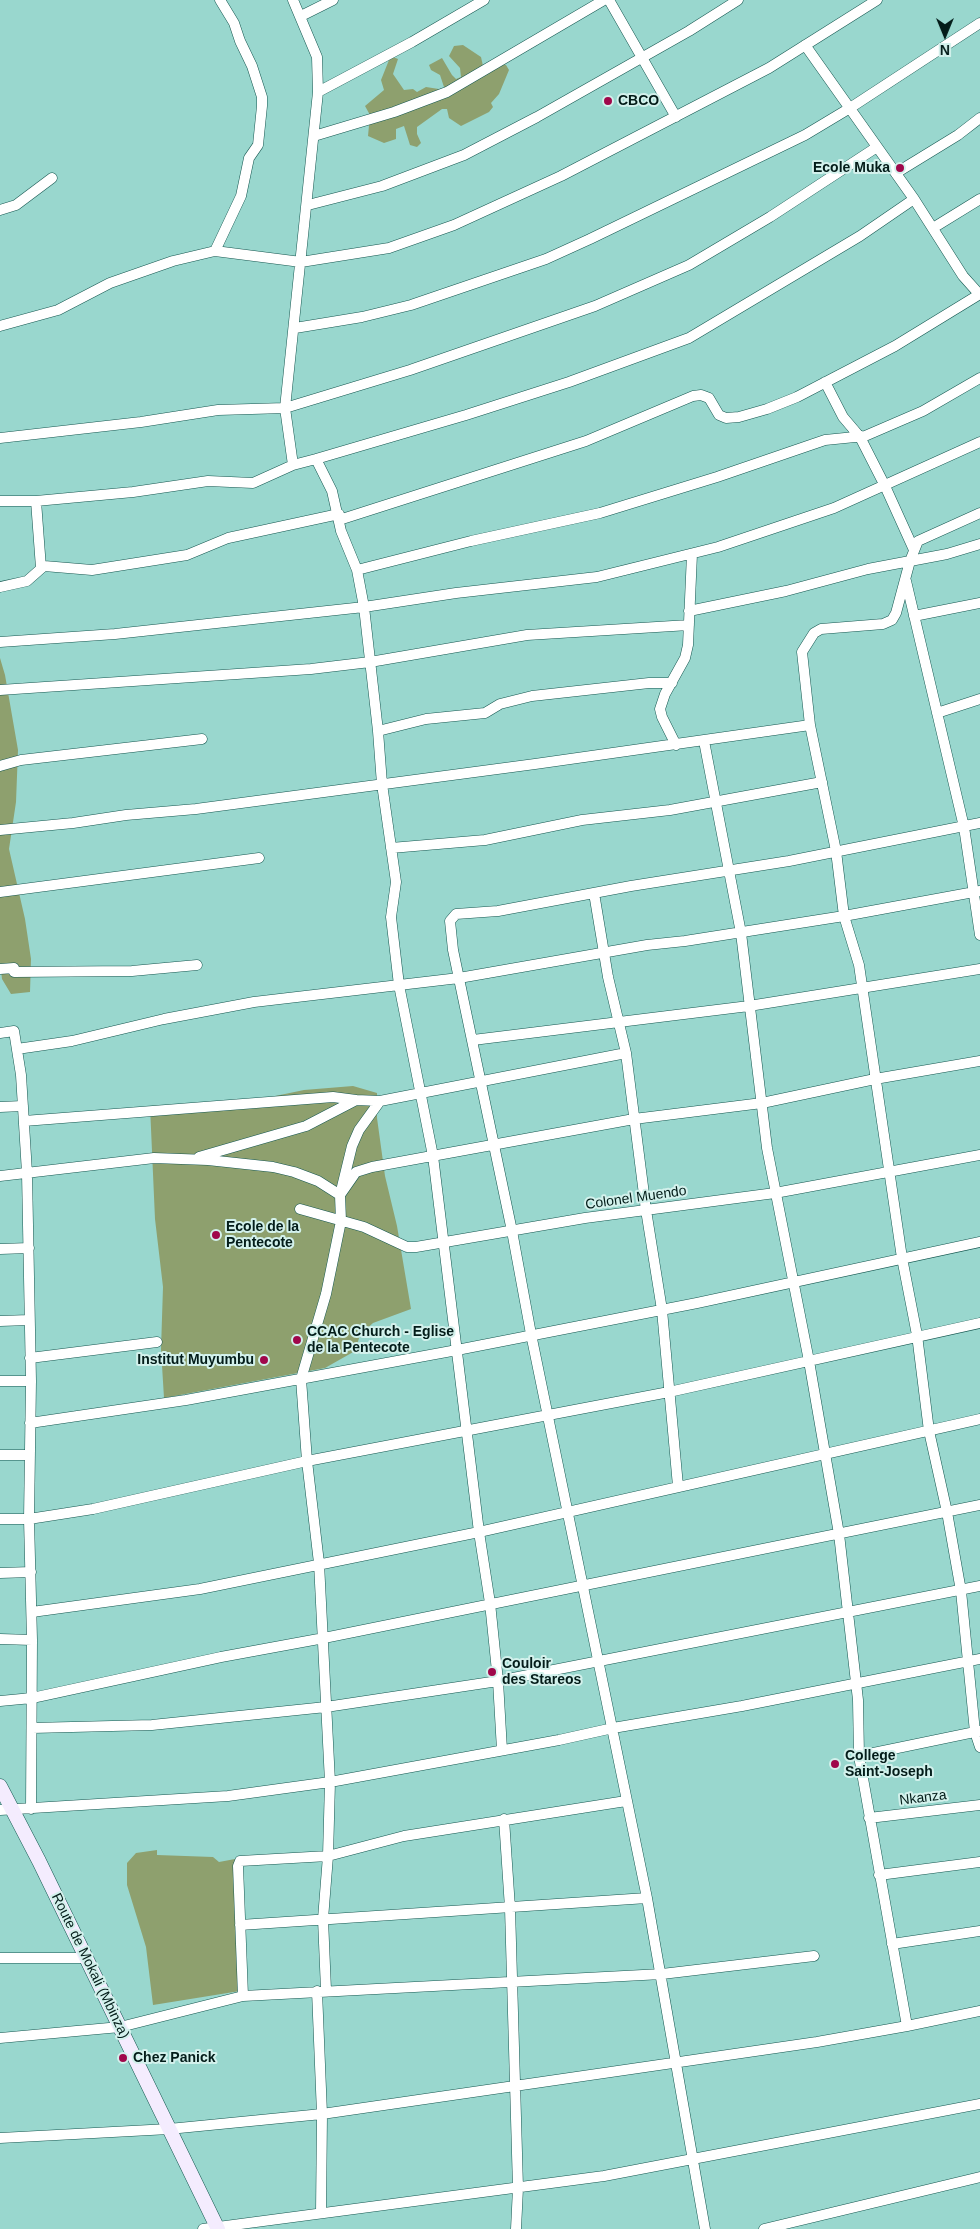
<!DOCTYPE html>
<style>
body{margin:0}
#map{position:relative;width:980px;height:2229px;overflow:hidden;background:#99d7ce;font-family:Helvetica,sans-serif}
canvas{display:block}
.north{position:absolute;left:920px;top:10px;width:50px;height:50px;-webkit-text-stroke:4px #d3f1ec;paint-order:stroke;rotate:180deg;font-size:14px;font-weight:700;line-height:20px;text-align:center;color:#031c19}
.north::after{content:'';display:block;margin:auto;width:18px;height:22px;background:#031c19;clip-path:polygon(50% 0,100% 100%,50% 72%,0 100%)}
</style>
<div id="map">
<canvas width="980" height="2229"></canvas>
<div class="north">N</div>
</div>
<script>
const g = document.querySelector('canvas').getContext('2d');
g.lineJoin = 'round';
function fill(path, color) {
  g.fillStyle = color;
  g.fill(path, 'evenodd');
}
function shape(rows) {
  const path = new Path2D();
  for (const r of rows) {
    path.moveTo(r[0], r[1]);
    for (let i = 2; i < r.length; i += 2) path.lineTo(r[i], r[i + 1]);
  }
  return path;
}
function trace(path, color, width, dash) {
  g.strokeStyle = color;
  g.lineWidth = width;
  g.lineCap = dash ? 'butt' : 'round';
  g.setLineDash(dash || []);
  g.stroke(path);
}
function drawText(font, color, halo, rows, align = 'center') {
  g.font = font + ' Helvetica,sans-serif';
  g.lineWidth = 4;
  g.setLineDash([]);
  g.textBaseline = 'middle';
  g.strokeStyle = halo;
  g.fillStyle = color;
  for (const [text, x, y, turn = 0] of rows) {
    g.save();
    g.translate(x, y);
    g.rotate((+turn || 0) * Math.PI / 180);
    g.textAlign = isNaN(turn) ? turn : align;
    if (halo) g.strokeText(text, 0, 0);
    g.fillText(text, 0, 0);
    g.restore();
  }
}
fill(shape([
 [463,45,481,57,483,66,501,63,506,65,509,70,499,94,491,103,493,107,489,112,461,126,449,118,447,109,442,109,417,127,417,134,421,143,417,147,410,145,404,126,396,129,396,139,384,143,368,136,370,115,365,106,384,90,381,80,389,60,393,57,398,59,393,74,404,90,413,89,417,92,426,87,445,90,440,75,431,70,429,65,442,58,452,75,456,79,461,77,460,68,449,56,454,46],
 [0,658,5,675,18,750,16,802,9,849,25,919,31,959,30,992,11,994,2,979,0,962],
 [353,1086,377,1093,377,1118,385,1176,397,1226,411,1309,373,1323,360,1335,355,1351,325,1368,164,1398,161,1349,163,1287,155,1219,150,1106,261,1099,304,1090],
 [157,1850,157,1855,213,1857,219,1862,235,1859,240,1991,153,2005,146,1947,127,1885,127,1863,136,1853]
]), '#8ea06e');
const street = shape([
 [293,0,317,57,318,92,285,408,293,465],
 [609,0,676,117],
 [301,16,333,0],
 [805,45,914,199,963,276,979,294],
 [318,92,412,42,484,0],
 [314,136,394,112,447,92,604,0],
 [896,173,958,135,980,118],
 [308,205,382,186,464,155,537,117,689,31,738,0],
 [0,210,16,205,52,178],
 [933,228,980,199],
 [215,251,241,196,249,158,258,145,262,106,262,97,252,66,240,41,234,23,220,0],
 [0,326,58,310,110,283,173,261,215,251,301,262,389,248,454,225,561,176,769,68,877,0],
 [295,328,362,317,411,305,546,259,590,239,805,135,850,108,980,23],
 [825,382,843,417,860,437,885,486,914,550],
 [0,438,141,422,218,410,285,408,410,370,595,306,689,265,770,217,877,147],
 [316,459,466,415,569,382,689,338,860,236,914,199],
 [0,501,36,501,133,492,208,481,253,483,293,465,316,459,332,491,341,531,357,570,364,607,378,731,382,784,396,882,391,917,399,985,433,1156,479,1532,490,1603,498,1681,502,1750],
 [36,501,41,568],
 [339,520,586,441,693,396,701,395,709,398,719,415,726,418,739,417,767,409,797,397,895,346,980,294],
 [357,570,471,541,600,513,717,477,825,440,865,436,923,411,980,378],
 [906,581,964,827,980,935],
 [0,587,27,581,44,566,92,570,187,555,228,538,339,514],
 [689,611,786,591,868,569,947,554,980,544],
 [914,616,980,603],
 [0,642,115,634,364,607,456,593,597,577,718,547,834,508,980,442],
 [0,690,311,669,370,662,527,635,689,625],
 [937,713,980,699],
 [810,725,836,851,844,916,859,965,902,1258,917,1335,929,1431,947,1512,961,1591,975,1732,980,1747],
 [378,731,426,719,485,713,500,704,532,696,649,683,672,683],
 [704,741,741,933,767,1148,809,1361,839,1534,858,1700,859,1756,907,2026],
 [676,745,662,717,660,709,665,694,685,658,688,645,692,554],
 [0,766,21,760,202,739],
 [0,830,73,823,126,815,196,809,535,764,810,725,802,652,814,633,821,629,883,624,892,620,896,613,910,561,918,541,980,513],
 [391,848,485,840,582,820,670,810,822,782],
 [0,892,259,858],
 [594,893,608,977,626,1053,646,1210,662,1310,678,1486],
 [0,969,14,968],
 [14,972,132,971,197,965],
 [0,1033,14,1031,21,1075,27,1173,31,1381,29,1519,32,1640,31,1809],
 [473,1040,749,1006,980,969],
 [17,1049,72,1041,164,1019,254,1002,459,978,647,945,685,941,844,916,980,891],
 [0,1107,23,1106],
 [24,1121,333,1097,356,1100],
 [199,1157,306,1126,356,1100,380,1101],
 [0,1176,154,1158,208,1160,273,1167,294,1172,318,1181,340,1195,356,1172,372,1167,634,1119,762,1103,875,1079,980,1061],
 [300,1209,364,1227,407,1247,416,1247,585,1218,775,1193,980,1155],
 [0,1249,29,1248],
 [0,1321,29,1320],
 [30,1358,157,1342],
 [0,1381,31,1381],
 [30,1423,186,1400,457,1350,697,1303,980,1242],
 [0,1455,30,1455],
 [0,1519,29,1519,93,1509,307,1461,669,1392,980,1323],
 [0,1573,31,1572],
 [32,1612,200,1589,479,1532,980,1419],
 [0,1639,32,1640],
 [0,1701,32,1698,221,1657,324,1638,980,1505],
 [32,1728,152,1725,326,1707,498,1681,980,1586],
 [859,1756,980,1731],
 [0,1810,228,1796,330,1782,559,1740,613,1728,742,1706,980,1659],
 [869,1818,980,1805],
 [504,1819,510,1908,518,2188,516,2229],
 [879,1875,980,1862],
 [240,1925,647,1898],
 [892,1944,980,1931],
 [0,1958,86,1958],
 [326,1990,323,1919,328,1856,330,1782,319,1563,307,1461,301,1379,326,1294,341,1221,340,1195,352,1146,359,1130,380,1101,626,1053],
 [317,1991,322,2114,321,2213],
 [243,1996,238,1866,240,1861,328,1856,404,1836,626,1801],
 [0,2038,120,2027,243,1996,662,1974,814,1956],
 [0,2138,169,2129,322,2114,817,2042,907,2026,980,2011],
 [203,2229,604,2176,980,2104],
 [705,2229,647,1898,531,1334,512,1231,453,950,450,921,456,914,498,911,631,886,789,861,980,823],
 [764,2229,980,2177]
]);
const secondary = shape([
 [0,1786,39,1861,218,2229]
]);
trace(street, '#155750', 11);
trace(secondary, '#155750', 15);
trace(street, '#fff', 10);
trace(secondary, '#f4ecfe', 14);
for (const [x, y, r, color] of [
 [608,101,5,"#a0084b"],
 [900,168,5,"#a0084b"],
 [216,1235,5,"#a0084b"],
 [297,1340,5,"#a0084b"],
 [264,1360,5,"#a0084b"],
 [492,1672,5,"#a0084b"],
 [835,1764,5,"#a0084b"],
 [123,2058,5,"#a0084b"]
]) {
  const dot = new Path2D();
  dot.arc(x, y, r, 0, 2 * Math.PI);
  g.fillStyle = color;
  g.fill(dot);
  trace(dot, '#d3f1ec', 2);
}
drawText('bold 14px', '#031c19', '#d3f1ec', [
 ["CBCO",618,101],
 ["Ecole Muka",890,168,"right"],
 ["Ecole de la",226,1227],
 ["Pentecote",226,1243],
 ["CCAC Church - Eglise",307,1332],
 ["de la Pentecote",307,1348],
 ["Institut Muyumbu",254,1360,"right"],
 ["Couloir",502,1664],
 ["des Stareos",502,1680],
 ["College",845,1756],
 ["Saint-Joseph",845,1772],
 ["Chez Panick",133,2058]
], 'left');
drawText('14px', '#031c19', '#d3f1ec', [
 ["Colonel Muendo",636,1198,-8],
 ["Nkanza",923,1798,-7],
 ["Route de Mokali (Mbinza)",90,1966,64]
]);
</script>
